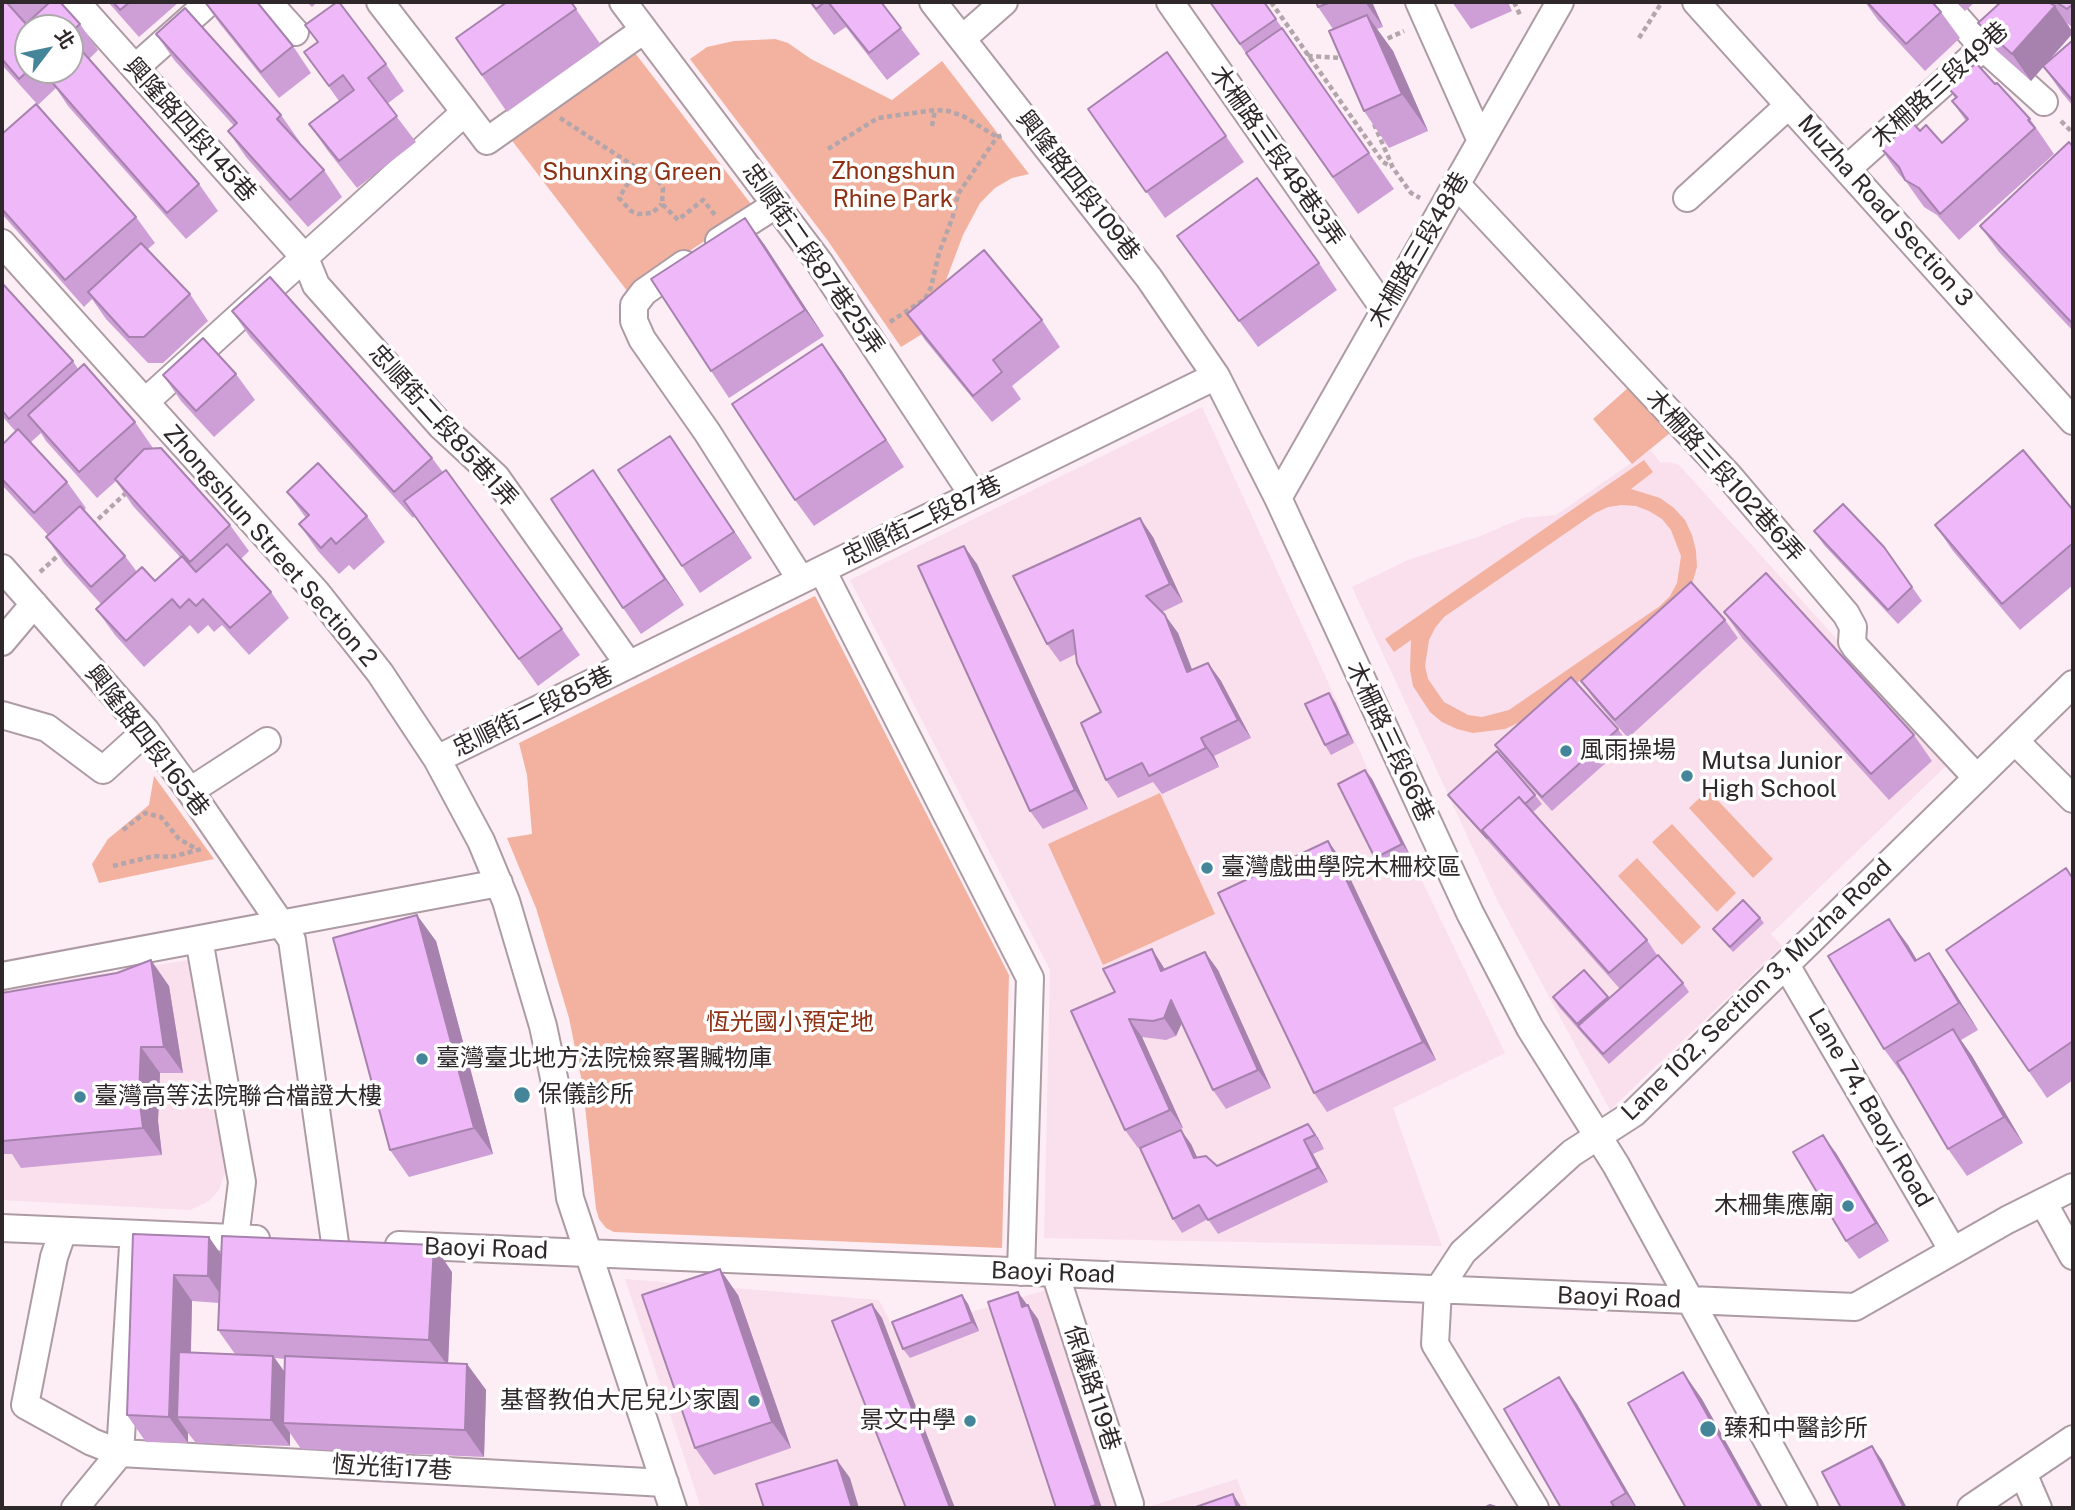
<!DOCTYPE html>
<meta charset="utf-8">
<style>
body{margin:0}
#map{position:relative;width:2075px;height:1510px;overflow:hidden;background:#fdedf5;font-family:"Public Sans","Noto Sans TC",sans-serif}
canvas{display:block}
.frame{position:absolute;inset:0;border:4px solid #2f282b;pointer-events:none}
.north{position:absolute;left:14px;top:14px;width:70px;height:70px;box-sizing:border-box;background:#fff;border:2px solid #aca9aa;border-radius:50%;rotate:58deg;font-size:19px;font-weight:700;line-height:28px;text-align:center;color:#2f282b}
.north::after{content:'';display:block;margin:auto;width:24px;height:32px;background:#458599;clip-path:polygon(50% 0,100% 100%,50% 72%,0 100%)}
</style>
<div id="map">
<canvas width="2075" height="1510"></canvas>
<div class="frame"></div>
<div class="north">北</div>
</div>
<script>
const g = document.querySelector('canvas').getContext('2d');
g.lineJoin = 'round';
function fill(path, color) {
  g.fillStyle = color;
  g.fill(path, 'evenodd');
}
function shape(rows) {
  const path = new Path2D();
  for (const r of rows) {
    path.moveTo(r[0], r[1]);
    for (let i = 2; i < r.length; i += 2) path.lineTo(r[i], r[i + 1]);
  }
  return path;
}
function trace(path, color, width, dash) {
  g.strokeStyle = color;
  g.lineWidth = width;
  g.lineCap = dash ? 'butt' : 'round';
  g.setLineDash(dash || []);
  g.stroke(path);
}
function drawText(font, color, halo, rows, align = 'center') {
  g.font = font + ' "Public Sans","Noto Sans TC",sans-serif';
  g.lineWidth = 7;
  g.setLineDash([]);
  g.textBaseline = 'middle';
  g.strokeStyle = halo;
  g.fillStyle = color;
  for (const [text, x, y, turn = 0] of rows) {
    g.save();
    g.translate(x, y);
    g.rotate((+turn || 0) * Math.PI / 180);
    g.textAlign = isNaN(turn) ? turn : align;
    if (halo) g.strokeText(text, 0, 0);
    g.fillText(text, 0, 0);
    g.restore();
  }
}
fill(shape([
 [1202,407,1366,765,1505,1053,1393,1108,1442,1246,1044,1238,1050,970,850,580],
 [1650,450,1661,463,1669,462,1679,465,1949,763,1771,934,1782,946,1610,1110,1496,898,1352,587,1408,560,1478,537,1523,518,1556,515],
 [189,960,227,1166,219,1190,209,1201,190,1210,2,1200,2,990],
 [625,1279,879,1300,896,1334,1050,1289,1120,1508,701,1508],
 [1237,1479,1248,1508,1145,1508]
]), '#fadfec');
fill(shape([
 [775,39,788,43,811,59,892,100,942,61,1029,174,1012,178,995,188,980,203,963,235,927,331,901,347,828,241,690,59,707,47,734,41],
 [632,49,754,208,628,292,510,138],
 [1628,388,1670,433,1632,464,1593,419],
 [1644,460,1653,472,1631,489,1660,498,1674,508,1685,520,1692,535,1696,551,1697,567,1688,597,1666,621,1520,722,1505,729,1473,733,1457,729,1442,722,1430,712,1413,686,1410,670,1411,640,1394,652,1385,639],
 [1622,505,1636,506,1649,511,1662,519,1671,530,1681,556,1677,583,1670,596,1660,606,1509,710,1482,717,1468,715,1444,702,1428,679,1425,666,1429,640,1435,628,1444,617,1595,513,1608,507],
 [815,596,1009,975,1002,1248,614,1232,606,1228,599,1219,596,1209,583,1087,569,1018,536,908,507,838,532,834,527,775,519,743],
 [154,776,214,859,99,883,92,864,108,839,149,805],
 [1708,790,1773,859,1753,878,1689,808],
 [1160,793,1215,914,1103,965,1048,844],
 [1672,824,1736,893,1717,912,1652,842],
 [1637,858,1701,927,1682,945,1618,876]
]), '#f3b29f');
const minor = shape([
 [76,2,305,258,316,285,441,426,496,477,629,665],
 [268,2,295,32],
 [623,2,819,262,973,495],
 [933,2,1149,278,1216,376,1278,498,1470,913,1530,1028,1616,1165,1804,1508],
 [1170,2,1385,310],
 [1419,2,1481,141],
 [1696,2,2073,421],
 [1943,2,1983,47,2044,102],
 [962,39,1004,2],
 [135,68,209,2],
 [465,112,487,141,644,30],
 [1847,169,2034,2],
 [1456,184,1729,476,1846,614,1853,627,1852,642,1856,648,1977,778],
 [1687,198,1789,105],
 [719,241,777,204],
 [2,243,317,593,380,673,437,759,481,841,506,901,543,1026,557,1092,570,1198,673,1508],
 [684,264,644,292,634,305,634,321,642,339,707,432,801,580],
 [145,402,465,112,380,2],
 [1278,498,1560,2],
 [2,568,146,731,190,791,292,940,335,1243],
 [822,570,1030,978,1021,1272],
 [2,642,34,604],
 [2,715,47,728,103,770,146,731],
 [2015,741,2073,799],
 [437,759,1216,376],
 [190,791,267,741],
 [199,939,242,1182,233,1255],
 [1786,965,1953,1251],
 [2,976,499,883],
 [2043,1202,2073,1256],
 [2,1228,256,1239],
 [63,1231,54,1257,25,1405,92,1442,120,1453,665,1483],
 [399,1245,1855,1307,2007,1220,2073,1187],
 [1055,1273,1130,1504],
 [2023,1473,2038,1508],
 [75,1508,120,1453,133,1246],
 [1535,1508,1435,1344,1438,1290,1463,1252,1572,1153,1634,1113,2073,684],
 [1971,1508,2073,1439]
]);
trace(minor, '#ad9ba4', 30);
trace(shape([
 [1271,2,1383,162,1392,167],
 [1514,2,1521,17],
 [1639,38,1662,2],
 [1380,42,1404,31],
 [1301,62,1310,56,1343,58],
 [560,118,637,168,639,166,655,176,663,188,662,204,678,220,703,200,715,215],
 [2061,121,2073,133],
 [1374,124,1393,168,1411,193,1420,198],
 [932,126,935,110],
 [828,149,878,118,935,110,948,111,963,116,997,137],
 [637,168,619,198,631,211,638,214,652,213,662,204],
 [890,322,925,299,931,287,939,253,953,216,958,194,997,137,1004,135],
 [92,525,129,490],
 [40,572,62,552],
 [123,830,145,813,161,817,179,839,195,848],
 [113,866,154,856,171,857,201,849]
]), '#b2a5ab', 4.5, [5, 3.5]);
trace(minor, '#fff', 26);
fill(shape([
 [2,2,60,2,80,24,98,50,89,59,199,184,218,211,186,239,68,106,56,88,38,105,2,65],
 [70,28,70,70,28,70],
 [108,2,179,2,139,37],
 [204,2,293,46,311,73,279,98,220,24],
 [307,2,317,2,312,7],
 [571,2,601,45,507,112,456,38],
 [809,2,881,2,920,54,887,80,846,27,834,35],
 [1210,2,1264,2,1394,189,1358,214],
 [1316,2,1372,2,1383,27,1377,29,1393,51,1428,131,1389,148,1364,111,1333,29,1318,7],
 [1452,2,1508,2,1512,11,1471,29],
 [1865,2,1932,2,1941,12,1960,38,1925,71,1878,20],
 [1956,2,1975,2,1965,11],
 [2001,2,2073,2,2073,28,2067,23,2073,33,2043,66,2073,40,2073,106,2062,93,2043,66,2031,81,1996,50,1978,23],
 [305,25,386,64,404,91,387,104,416,142,357,188,328,151,309,124,339,101,304,52,317,42],
 [156,34,281,115,300,142,299,142,324,170,342,197,308,227,246,157,228,131,234,126,175,61],
 [1167,52,1244,162,1165,218,1088,109],
 [1995,84,2030,119,2054,154,1959,240,1937,215,1924,207,1907,183,1898,173,1879,146,1920,131,1942,143,1966,121,1952,101,1955,98,1948,88],
 [2,134,136,217,155,243,148,249,190,294,208,321,163,363,148,363,106,319,92,299,84,307,2,214],
 [2073,147,2073,331,1999,252,1980,226],
 [1177,236,1319,263,1337,290,1258,347],
 [764,244,824,336,729,398,711,371],
 [2,283,73,361,78,369,135,422,153,448,152,449,230,525,249,551,241,559,271,592,289,618,249,655,222,625,214,632,208,625,198,634,190,625,144,667,115,635,96,609,101,604,64,563,46,537,48,535,2,485,2,445,16,432,2,416],
 [41,433,46,441,97,498,116,481,133,506,180,557,155,581,137,572,125,556,84,510,86,508,67,482,30,443],
 [232,311,432,458,562,629,580,655,538,686,415,516,413,518,250,337],
 [907,314,1042,320,1060,347,1012,386,1021,399,992,422,925,340],
 [841,370,904,467,814,526,795,500],
 [236,374,255,400,214,437,181,401,163,375],
 [688,462,752,558,700,593,682,566],
 [287,492,367,516,385,542,354,570,349,565,339,574,318,551,299,524,306,518],
 [612,497,684,605,641,634,623,608],
 [2073,510,2073,585,2020,630,1953,551,1935,525],
 [1814,531,1884,547,1922,601,1898,624,1824,545],
 [1153,537,1183,602,1162,612,1178,633,1192,670,1208,663,1221,681,1251,738,1214,756,1219,767,1162,794,1153,782,1118,798,1106,780,1101,712,1076,654,1060,662,1047,644],
 [977,564,1088,809,1043,829,1030,811],
 [1724,612,1914,735,1932,761,1889,800,1742,638],
 [1725,620,1738,638,1628,738,1594,699,1581,681],
 [1335,702,1354,743,1331,755,1325,745],
 [1618,729,1628,743,1552,811,1505,759,1495,745],
 [1372,779,1409,853,1382,867,1375,858],
 [1448,795,1535,795,1542,804,1533,812,1647,940,1657,955,1683,983,1689,992,1609,1064,1559,1007,1553,997,1584,970,1609,999,1620,989,1455,804],
 [1341,859,1436,1060,1327,1112,1314,1093],
 [2073,878,2073,1080,2047,1098,1946,950],
 [1760,918,1764,923,1733,952,1713,929],
 [436,941,493,1154,409,1177,390,1150],
 [1908,945,1917,960,1929,953,1947,980,1978,1030,1961,1040,1972,1056,2023,1143,1967,1176,1948,1149,1904,1074,1903,1075,1884,1049],
 [1152,949,1165,970,1218,970,1271,1088,1226,1109,1213,1090,1182,1023,1176,1036,1166,1040,1142,1037,1183,1128,1138,1148,1125,1130,1115,992],
 [169,986,183,1073,160,1073,158,1121,162,1155,21,1168,12,1154,2,1154,2,993],
 [1308,1124,1318,1138,1324,1149,1313,1154,1328,1182,1218,1234,1208,1219,1182,1233,1173,1219,1191,1144,1197,1158,1217,1166],
 [1836,1153,1889,1241,1859,1259,1846,1241],
 [133,1234,221,1255,452,1272,448,1363,467,1364,486,1390,484,1457,301,1449,290,1433,290,1446,196,1443,188,1433,188,1443,146,1442,127,1415],
 [192,1301,219,1303,218,1330,235,1354,191,1353],
 [275,1358,285,1359,285,1373],
 [738,1295,791,1448,714,1475,695,1448],
 [962,1295,968,1304,979,1331,910,1358,903,1349],
 [1577,1404,1637,1508,1561,1508]
]), '#ce9fd6');
fill(shape([
 [1365,2,1372,2,1383,27],
 [2055,6,2073,33,2031,81,2012,54],
 [1367,15,1393,51,1428,131,1402,94],
 [745,218,764,244,824,336,805,310],
 [822,344,841,370,904,467],
 [670,436,688,462,752,558,734,532],
 [593,470,612,497,684,605,665,579],
 [1140,518,1153,537,1183,602,1170,584],
 [964,546,977,564,1088,809,1075,790],
 [1165,615,1178,633,1200,690,1187,672],
 [1208,663,1221,681,1251,738,1238,720],
 [1329,693,1335,702,1354,743,1348,734],
 [1201,738,1214,756,1219,767,1206,748],
 [1365,770,1372,779,1409,853,1402,844],
 [1328,841,1341,859,1436,1060,1423,1042],
 [417,915,436,941,493,1154,474,1128],
 [1889,919,1908,945,1933,988,1915,961],
 [1152,949,1164,968,1174,990,1161,971],
 [1205,952,1218,970,1271,1088,1258,1070],
 [1929,953,1947,980,1978,1030,1959,1003],
 [151,960,169,986,183,1073,164,1047],
 [1171,1000,1184,1018,1176,1036,1164,1018],
 [1129,1019,1142,1037,1183,1128,1170,1110],
 [1953,1029,1972,1056,2023,1143,2004,1117],
 [141,1047,160,1073,158,1121,162,1155,143,1128,139,1095],
 [1308,1124,1318,1138,1324,1149,1315,1135],
 [1181,1130,1191,1144,1204,1172,1194,1158],
 [1823,1135,1836,1153,1889,1241,1876,1223],
 [1304,1140,1313,1154,1328,1182,1318,1168],
 [209,1237,227,1263,226,1303,208,1276],
 [434,1245,452,1272,448,1366,429,1340],
 [720,1269,738,1295,791,1448,772,1422],
 [174,1275,192,1301,189,1417,177,1417,188,1433,188,1443,169,1417],
 [1018,1292,1028,1306,1022,1307],
 [962,1295,968,1304,979,1331,972,1322],
 [872,1304,882,1318,955,1508,950,1508],
 [1028,1305,1038,1319,1102,1508,1098,1508,1096,1505],
 [273,1356,292,1382,283,1423,290,1433,290,1446,271,1420],
 [467,1364,486,1390,484,1457,465,1430],
 [1683,1372,1702,1399,1763,1508,1760,1508],
 [1559,1377,1577,1404,1637,1508,1636,1508,1626,1493],
 [1872,1446,1882,1460,1907,1508,1904,1508],
 [837,1460,850,1478,859,1508,852,1508],
 [1233,1494,1242,1508,1237,1508]
]), '#a782ae');
const building = shape([
 [2,2,10,2,8,4,26,24,50,2,60,2,80,24,70,33,70,28,28,28,29,70,19,79,2,59,2,2],
 [113,2,130,2,120,10,113,2],
 [205,2,257,2,293,46,261,72,205,2],
 [337,2,339,2,386,64,368,78,397,116,339,161,309,124,354,90,343,75,329,86,304,52,318,42,305,25,337,2],
 [507,2,571,2,576,9,482,75,456,38,507,2],
 [811,2,825,2,816,9,811,2],
 [828,2,881,2,901,28,869,53,828,2],
 [1210,2,1264,2,1276,19,1240,44,1210,2],
 [1316,2,1331,2,1318,7,1316,2],
 [1867,2,1932,2,1941,12,1906,44,1867,2],
 [2001,2,2048,2,2055,6,2012,54,1978,23,2001,2],
 [2056,2,2073,2,2073,4,2067,9,2056,2],
 [185,8,281,115,277,119,324,170,290,200,228,131,237,123,156,34,185,8],
 [1367,15,1402,94,1364,111,1329,31,1367,15],
 [1282,28,1369,153,1333,177,1246,53,1282,28],
 [2073,40,2073,101,2043,66,2073,40],
 [82,51,199,184,167,213,50,80,61,70,70,70,70,62,82,51],
 [1167,52,1226,136,1146,192,1088,109,1167,52],
 [1976,63,1995,84,1997,83,2030,119,2028,120,2035,128,1940,214,1919,188,1905,180,1899,167,1879,146,1888,138,1890,141,1912,122,1920,131,1926,125,1942,143,1968,119,1952,101,1957,97,1948,88,1976,63],
 [36,104,136,217,65,280,2,209,2,134,36,104],
 [2069,142,2073,147,2073,324,1980,226,2069,142],
 [1257,178,1319,263,1239,321,1177,236,1257,178],
 [745,218,805,310,711,371,651,279,745,218],
 [141,243,190,294,144,337,129,337,88,292,141,243],
 [984,250,1042,320,993,360,1002,372,973,396,907,314,984,250],
 [270,277,432,458,394,492,232,311,270,277],
 [2,283,73,361,9,419,2,410,2,283],
 [203,338,236,374,196,411,163,375,203,338],
 [822,344,886,440,795,500,732,404,822,344],
 [84,364,135,422,79,472,28,415,84,364],
 [18,429,67,482,34,513,2,479,2,445,18,429],
 [670,436,734,532,682,566,618,470,670,436],
 [161,448,230,525,190,562,115,479,144,449,161,448],
 [2023,450,2073,510,2073,543,2002,604,1935,525,2023,450],
 [318,463,367,516,336,544,331,538,321,548,299,524,309,515,287,492,318,463],
 [446,470,562,629,519,659,404,501,446,470],
 [593,470,665,579,623,608,551,499,593,470],
 [1843,504,1884,547,1912,587,1888,610,1814,531,1843,504],
 [80,506,125,556,91,587,46,537,80,506],
 [1140,518,1170,584,1146,596,1165,615,1187,672,1208,663,1238,720,1201,738,1206,748,1149,776,1142,763,1106,780,1081,723,1101,712,1077,663,1073,630,1047,644,1013,576,1140,518],
 [227,544,271,592,230,628,203,599,196,606,189,599,180,608,172,599,126,641,96,609,142,567,155,581,182,556,196,572,227,544],
 [964,546,1075,790,1030,811,918,566,964,546],
 [1766,573,1914,735,1871,774,1724,612,1766,573],
 [1691,582,1725,620,1615,720,1581,681,1691,582],
 [1571,677,1618,729,1542,797,1495,745,1571,677],
 [1329,693,1348,734,1325,745,1305,704,1329,693],
 [1497,751,1535,795,1525,804,1519,797,1482,830,1487,838,1448,795,1497,751],
 [1365,770,1402,844,1375,858,1338,784,1365,770],
 [1519,797,1647,940,1609,973,1482,830,1519,797],
 [1328,841,1423,1042,1314,1093,1218,893,1328,841],
 [2066,868,2073,879,2073,1041,2029,1071,1946,950,2066,868],
 [1743,900,1760,918,1730,947,1713,929,1743,900],
 [417,915,474,1128,390,1150,333,938,417,915],
 [1889,919,1915,961,1929,953,1959,1003,1884,1049,1828,956,1889,919],
 [1152,949,1161,971,1205,952,1258,1070,1213,1090,1171,1000,1164,1018,1153,1021,1129,1019,1170,1110,1125,1130,1071,1011,1115,992,1103,969,1152,949],
 [1658,955,1683,983,1603,1054,1578,1026,1658,955],
 [151,960,164,1047,141,1047,139,1095,143,1128,3,1141,2,1138,2,993,117,973,151,960],
 [1584,970,1608,997,1577,1024,1553,997,1584,970],
 [1953,1029,2004,1117,1948,1149,1897,1062,1953,1029],
 [1308,1124,1315,1135,1304,1140,1318,1168,1208,1220,1199,1205,1173,1219,1140,1148,1181,1130,1194,1158,1206,1156,1217,1166,1308,1124],
 [1823,1135,1876,1223,1846,1241,1793,1152,1823,1135],
 [133,1234,209,1237,208,1276,174,1275,169,1417,127,1415,133,1234],
 [222,1236,434,1245,429,1340,218,1330,222,1236],
 [720,1269,772,1422,695,1448,642,1295,720,1269],
 [1018,1292,1022,1307,1028,1305,1096,1505,1086,1508,1056,1508,988,1302,1018,1292],
 [962,1295,972,1322,903,1349,892,1322,962,1295],
 [872,1304,950,1508,906,1508,832,1321,872,1304],
 [179,1352,273,1356,271,1420,177,1417,179,1352],
 [285,1356,467,1364,465,1430,283,1423,285,1356],
 [1683,1372,1760,1508,1686,1508,1628,1403,1683,1372],
 [1559,1377,1626,1493,1611,1502,1615,1508,1561,1508,1504,1409,1559,1377],
 [1872,1446,1904,1508,1841,1508,1822,1472,1872,1446],
 [837,1460,852,1508,764,1508,756,1484,837,1460],
 [1233,1494,1237,1508,1193,1508,1233,1494],
 [1490,1505,1499,1508,1484,1508,1490,1505]
]);
fill(building, '#efb9f9');
trace(building, '#a782ae', 2);
for (const [x, y, r, color] of [
 [1566,751,7,"#458599"],
 [1687,776,7,"#458599"],
 [1207,868,7,"#458599"],
 [422,1059,7,"#458599"],
 [522,1095,9,"#458599"],
 [80,1097,7,"#458599"],
 [1848,1206,7,"#458599"],
 [754,1401,7,"#458599"],
 [970,1421,7,"#458599"],
 [1708,1429,9,"#458599"]
]) {
  const dot = new Path2D();
  dot.arc(x, y, r, 0, 2 * Math.PI);
  g.fillStyle = color;
  g.fill(dot);
  trace(dot, '#fff', 2.5);
}
drawText('24px', '#2f282b', '#fff', [
 ["木柵路三段49巷",1940,85,-42],
 ["興隆路四段145巷",190,130,48],
 ["木柵路三段48巷3弄",1277,156,55],
 ["興隆路四段109巷",1078,186,52],
 ["Muzha Road Section 3",1885,211,48],
 ["木柵路三段48巷",1419,250,-60],
 ["忠順街二段87巷25弄",813,259,55],
 ["忠順街二段85巷1弄",443,426,48],
 ["木柵路三段102巷6弄",1725,476,48],
 ["忠順街二段87巷",922,521,-26],
 ["Zhongshun Street Section 2",270,546,49],
 ["忠順街二段85巷",533,712,-26],
 ["興隆路四段165巷",147,741,52],
 ["木柵路三段66巷",1390,742,65],
 ["Lane 102, Section 3, Muzha Road",1757,990,-44],
 ["Lane 74, Baoyi Road",1870,1108,60],
 ["Baoyi Road",486,1249,2],
 ["Baoyi Road",1053,1273,2],
 ["Baoyi Road",1619,1298,2],
 ["保儀路119巷",1092,1388,72],
 ["恆光街17巷",392,1468,3]
]);
drawText('24px', '#8e3013', '#fff', [
 ["Zhongshun",893,172],
 ["Rhine Park",893,200],
 ["Shunxing Green",632,173],
 ["恆光國小預定地",790,1023]
]);
drawText('24px', '#2f282b', '#fff', [
 ["風雨操場",1580,751],
 ["Mutsa Junior",1701,762],
 ["High School",1701,790],
 ["臺灣戲曲學院木柵校區",1221,868],
 ["臺灣臺北地方法院檢察署贓物庫",436,1059],
 ["保儀診所",538,1095],
 ["臺灣高等法院聯合檔證大樓",94,1097],
 ["木柵集應廟",1834,1206,"right"],
 ["基督教伯大尼兒少家園",740,1401,"right"],
 ["景文中學",956,1421,"right"],
 ["臻和中醫診所",1724,1429]
], 'left');
</script>
